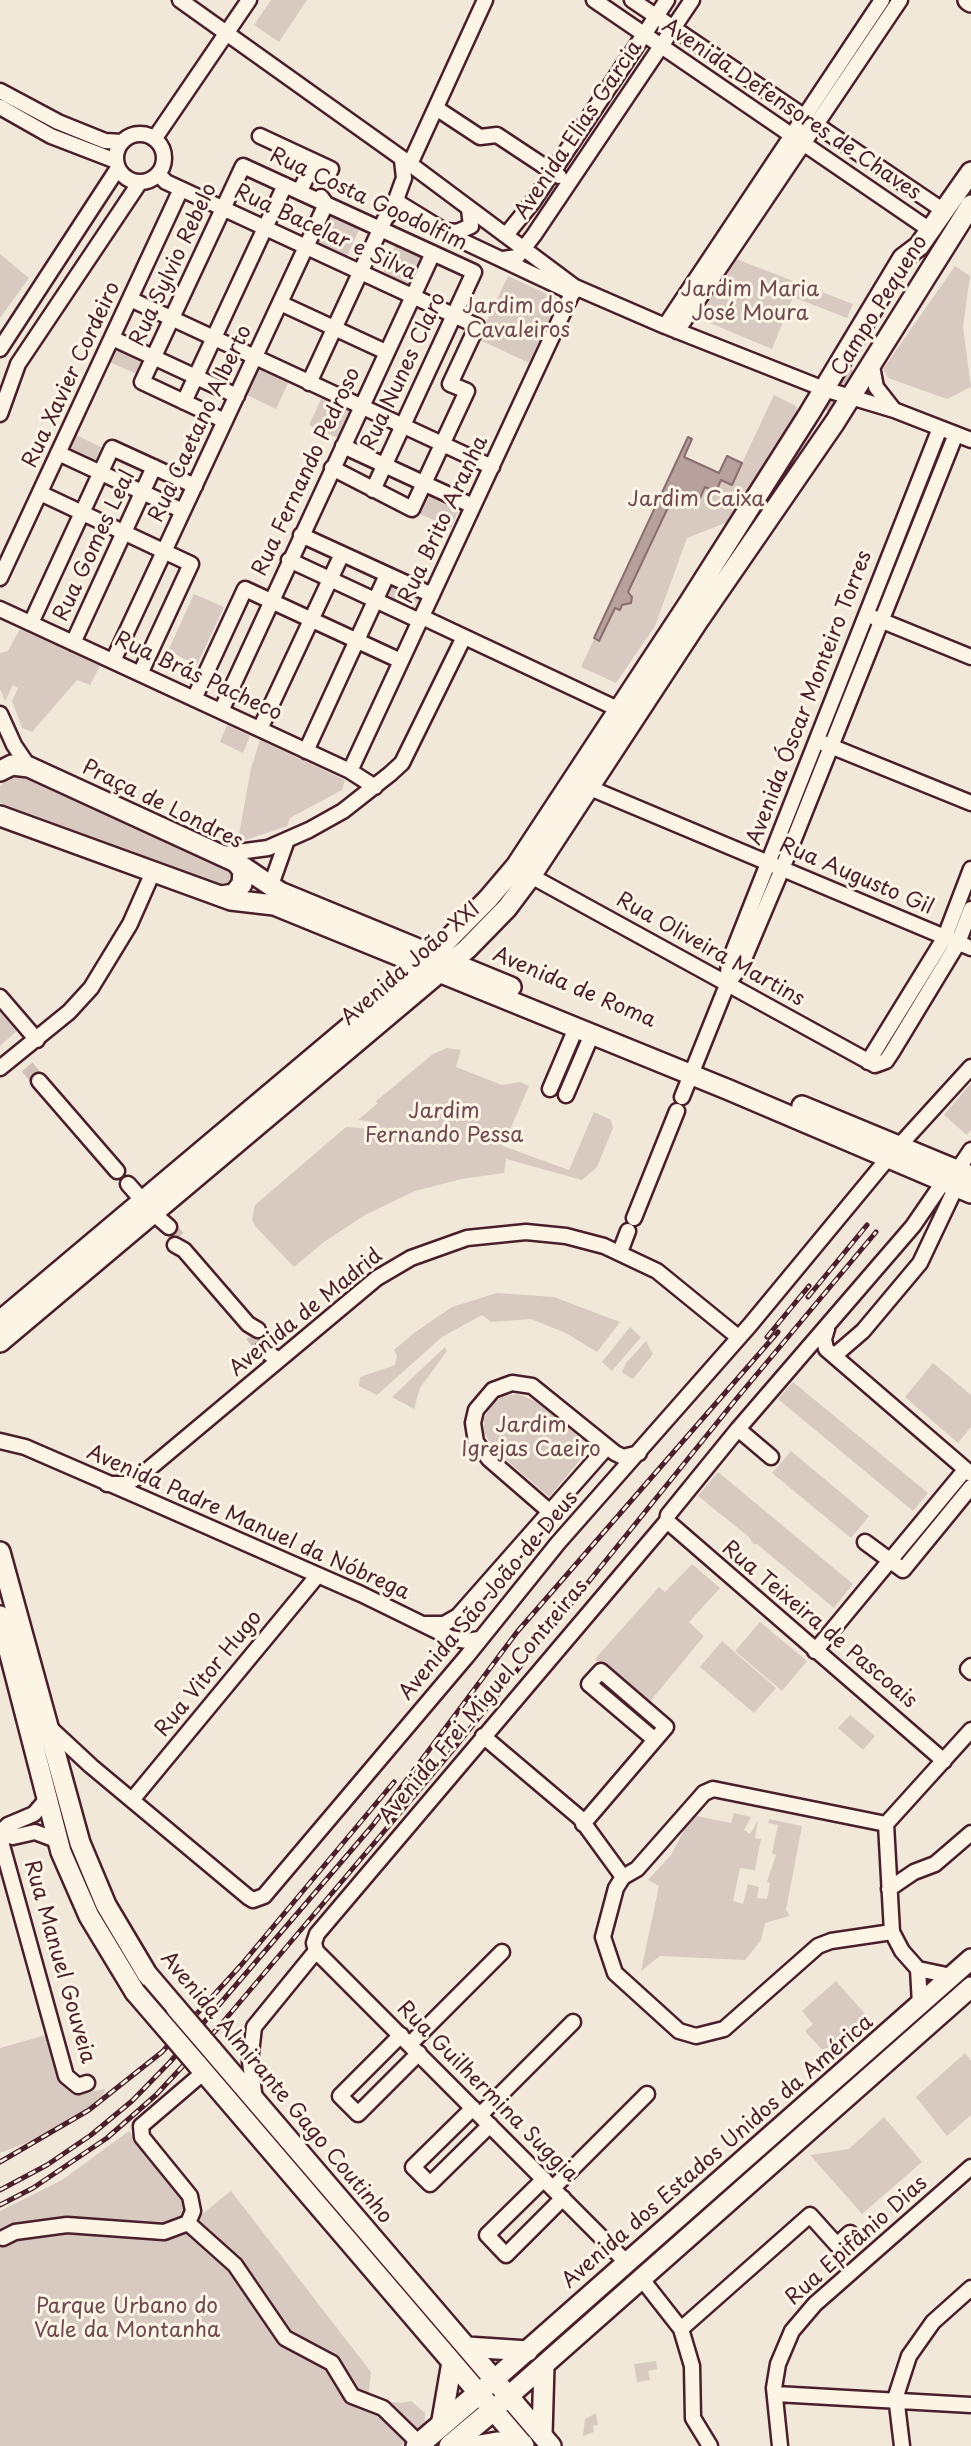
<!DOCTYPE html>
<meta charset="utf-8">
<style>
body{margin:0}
canvas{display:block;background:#f1e8da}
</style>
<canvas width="971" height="2446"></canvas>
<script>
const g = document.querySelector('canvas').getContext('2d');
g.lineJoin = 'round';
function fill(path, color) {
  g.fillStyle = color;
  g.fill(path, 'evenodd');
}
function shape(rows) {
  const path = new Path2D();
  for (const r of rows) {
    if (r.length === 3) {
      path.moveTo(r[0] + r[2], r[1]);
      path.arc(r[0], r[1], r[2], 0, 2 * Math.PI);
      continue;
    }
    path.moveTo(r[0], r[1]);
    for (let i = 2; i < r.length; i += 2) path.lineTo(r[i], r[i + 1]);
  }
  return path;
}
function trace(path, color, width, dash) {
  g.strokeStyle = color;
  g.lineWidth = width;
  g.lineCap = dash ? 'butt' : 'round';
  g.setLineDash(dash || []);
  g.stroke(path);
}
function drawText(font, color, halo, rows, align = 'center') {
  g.font = font + ' "Playpen Sans",sans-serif';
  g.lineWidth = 6;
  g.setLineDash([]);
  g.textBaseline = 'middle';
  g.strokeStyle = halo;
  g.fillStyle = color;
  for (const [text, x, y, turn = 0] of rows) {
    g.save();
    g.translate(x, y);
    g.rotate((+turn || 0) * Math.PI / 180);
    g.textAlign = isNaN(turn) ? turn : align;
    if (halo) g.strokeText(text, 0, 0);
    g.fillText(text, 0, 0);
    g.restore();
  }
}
fill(shape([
 [271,0,307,0,279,42,254,25],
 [328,213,360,228,347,256,315,241],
 [395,246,424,259,412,286,383,272],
 [0,254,29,278,0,318],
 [736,259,853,304,847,318,793,297,772,349,703,320,701,313],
 [955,266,970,276,963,327,971,387,947,399,888,378,883,369],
 [508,276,558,299,529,363,478,339],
 [115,344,149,359,141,376,107,361],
 [258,366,289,381,276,409,245,394],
 [323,395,354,410,340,439,309,425],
 [774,395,796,406,798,419,728,522,687,538,655,626,616,683,581,667,680,455,719,473,727,456,742,463],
 [74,434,107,450,99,467,65,452],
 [429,490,461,505,451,528,418,513],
 [388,581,420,596,412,612,380,597],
 [194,594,224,607,197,665,168,651],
 [20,629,100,666,90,685,77,680,32,732,22,728,12,701,18,688,13,685,5,701,0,689,0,653,8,651],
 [227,725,250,736,243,753,220,742],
 [260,740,345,780,342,790,290,818,287,826,243,841,239,834,251,768],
 [17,775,230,871,234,876,232,884,224,887,6,809,0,801,0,787,5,780],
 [213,826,229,830,230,838,225,839,210,834,208,829],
 [0,1006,19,1029,0,1046],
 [447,1048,461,1050,456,1067,502,1085,520,1082,529,1086,503,1146,569,1170,594,1112,611,1120,613,1128,597,1167,582,1180,506,1159,504,1173,462,1179,415,1191,365,1215,324,1242,294,1267,255,1226,252,1219,255,1205,346,1127,373,1129,375,1122,358,1120,378,1103,375,1102,433,1054],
 [971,1083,971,1130,967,1135,944,1115],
 [497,1293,554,1297,620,1322,597,1352,566,1333,531,1319,491,1322,482,1315,442,1337,377,1395,359,1386,360,1377,395,1365,397,1356,394,1350,414,1333,452,1307],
 [630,1327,641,1337,612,1371,602,1362],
 [646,1341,653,1354,633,1379,629,1377,622,1372,626,1363],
 [445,1347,447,1351,420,1388,414,1409,392,1397],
 [933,1363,971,1395,971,1427,958,1443,905,1397],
 [793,1382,928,1493,913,1511,778,1399],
 [518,1394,538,1402,591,1447,549,1497,496,1451,484,1433,484,1419,491,1405,503,1396],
 [791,1451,869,1516,851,1538,772,1473],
 [718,1472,853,1584,834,1608,757,1544,753,1544,749,1537,698,1496],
 [692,1564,720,1588,689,1622,704,1636,648,1704,595,1659,659,1587,665,1592],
 [760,1622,807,1661,782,1691,735,1651],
 [722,1641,776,1688,754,1713,700,1667],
 [850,1715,875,1736,863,1750,838,1728],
 [734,1813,751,1817,744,1830,750,1834,758,1821,755,1838,761,1839,755,1870,740,1868,733,1901,743,1904,748,1884,759,1887,757,1898,767,1899,770,1883,767,1882,776,1855,772,1853,778,1825,768,1823,769,1819,802,1826,786,1910,790,1916,765,1923,761,1940,745,1960,660,1956,641,1971,659,1886,648,1880,671,1855,692,1815,731,1823],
 [836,1981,866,2015,824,2052,805,2031,813,2024,802,2011],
 [939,1996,943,2001,655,2255,651,2251],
 [46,2035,57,2079,73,2095,105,2089,102,2099,36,2139,0,2153,0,2048],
 [965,2053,971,2061,971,2115,947,2136,916,2097],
 [884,2117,922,2162,862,2214,810,2155,849,2149],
 [129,2131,201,2215,231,2191,371,2372,368,2399,401,2403,411,2401,425,2413,425,2421,411,2438,401,2446,0,2446,0,2211,62,2180],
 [656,2361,657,2369,648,2371,650,2380,637,2382,634,2364],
 [596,2413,598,2425,593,2426,594,2432,583,2436,585,2419]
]), '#d8cac0');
const water = shape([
 [688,437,692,439,684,457,719,473,727,456,742,463,732,485,721,480,716,492,705,487,700,498,688,493,683,503,672,499,628,592,632,597,631,603,622,605,620,610,615,608,599,641,594,638,688,437]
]);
fill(water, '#b6a19c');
trace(water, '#8b6d6f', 2);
trace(shape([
 [27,1067,39,1081],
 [169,1227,181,1241],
 [252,1335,263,1349]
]), '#d0c0b7', 14, [14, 7]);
trace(shape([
 [823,408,850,368]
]), '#d0c0b7', 19, [19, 10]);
const minor = shape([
 [180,0,410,164,575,287,665,326,824,389,894,410,971,440],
 [594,0,930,230],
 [632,0,944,211],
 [0,91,58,122,105,141,122,142],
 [0,107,51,136,116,161],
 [436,108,480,137,497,135,559,176],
 [140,158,24],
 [260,136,331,169,326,178],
 [155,138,249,0],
 [410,164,485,0],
 [158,174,166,182,477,326,450,384,467,391,412,509,332,468],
 [300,191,314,161],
 [399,203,456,238,573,293],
 [399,203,397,197,404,178,402,160],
 [446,231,457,232,471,226,469,209],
 [506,235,532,203,667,0],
 [503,259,517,257,534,235,692,0],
 [130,299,492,467],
 [280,303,386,352],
 [665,326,882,0],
 [677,331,900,0],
 [112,338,237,396],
 [0,349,118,168],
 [871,361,876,387,894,410],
 [309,383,385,219,399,203],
 [184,402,285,185],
 [0,414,18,364,140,182],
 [225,421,142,382,243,166,474,272,373,490],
 [343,446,473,506],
 [58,453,183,511],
 [40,493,191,564,140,674],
 [301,535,432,595],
 [289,560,420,621],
 [0,578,181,189],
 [0,609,350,771,375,787],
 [422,617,620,710],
 [875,618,971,657],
 [31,623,112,448,195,486],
 [73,643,154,467],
 [113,661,326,204,321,197],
 [194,699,245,589,401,661],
 [221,711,433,253],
 [0,714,14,745,29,767],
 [260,729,342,554],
 [823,743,971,803],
 [306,751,387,575],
 [350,771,575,287],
 [581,788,590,788,971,948],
 [223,854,268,848,309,830,343,811,390,774,402,763,464,637],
 [531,876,875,1065,886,1061,892,1052,958,943,971,909],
 [271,885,287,840],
 [728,983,741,966,782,869,956,434],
 [0,997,37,1040],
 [868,1062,945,937,971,869],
 [0,1068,69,1012,91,988,130,924,153,872],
 [39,1081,117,1171],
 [550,1089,576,1028],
 [566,1095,592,1034],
 [682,1097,727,985,729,962,940,428],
 [957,1171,971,1150],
 [128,1184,143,1201],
 [153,1213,169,1227],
 [634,1218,677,1111],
 [175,1245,184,1250,248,1324,258,1330],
 [620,1252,628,1231],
 [827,1329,824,1339,826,1349,971,1474],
 [263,1349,278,1360],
 [834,1356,863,1331,920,1263,956,1187],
 [738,1429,771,1457],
 [0,1441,25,1447,145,1499,361,1594,451,1638,467,1641,479,1639],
 [107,1484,126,1484,144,1473,377,1278,411,1258,467,1238,526,1232,566,1236,604,1246,657,1271,738,1337],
 [549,1511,489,1459,476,1442,473,1423,476,1410,493,1390,512,1383,532,1386,615,1453,623,1457,639,1453],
 [667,1521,944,1761],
 [865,1542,903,1570,971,1487],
 [426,1624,444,1624,458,1616,607,1447],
 [815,1651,965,1470],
 [971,1666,968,1669,971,1672],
 [49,1727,91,1766,248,1897,253,1900,264,1896,467,1656,558,1543,750,1325,889,1157,971,1067],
 [483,1736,580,1818,623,1877],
 [132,1800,318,1575],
 [583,1824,666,1727,601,1671,589,1684,655,1740],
 [886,1824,713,1789,704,1793,637,1869,623,1877,616,1888,603,1937,615,1973,679,2031,696,2036,724,2029,818,1946,831,1941,892,1932],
 [886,1824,892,1932,902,1951,918,1969,951,1976],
 [886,1824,971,1730],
 [0,1833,8,1825,34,1814,46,1800],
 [0,1834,13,1837,35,1832,59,1841],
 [0,1838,66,2076,78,2086,87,2083],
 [889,1889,914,1872,935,1864,971,1833],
 [316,1951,627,2263],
 [918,1969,920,2004],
 [401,2035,340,2096,358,2114,419,2053],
 [410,2044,502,1952],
 [255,2100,250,2062,254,2027,316,1951,314,1943,317,1934,667,1521,668,1515,738,1429,913,1226,944,1181],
 [473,2108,413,2167,430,2184,490,2125],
 [480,2115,573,2022],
 [544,2179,487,2235,506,2255,563,2198],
 [553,2188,647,2094],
 [188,2223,235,2265,285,2338,332,2363,352,2396,383,2408,420,2444],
 [3,2238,15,2232,67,2225,164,2232,188,2223,193,2211,190,2196,142,2137,141,2126,204,2072],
 [641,2278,681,2329,692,2366,693,2418,710,2446],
 [681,2329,810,2215,837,2245,850,2233],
 [776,2394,971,2405],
 [780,2446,774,2388,778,2364,792,2331,815,2304,971,2167],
 [902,2446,896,2396,909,2356,933,2322,971,2288]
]);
const major = shape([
 [968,0,971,2],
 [0,771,12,765,29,767,236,862,243,871,242,884,234,894,221,896],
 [0,816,231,900,274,905,729,1090,971,1193],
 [236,862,280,892,511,987],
 [802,1106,971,1176],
 [0,1321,423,965,488,899,516,866,689,603,809,414,903,258,919,246,971,172],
 [0,1342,467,949,507,908,531,876,698,621,835,422,971,205],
 [0,1552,80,1843,106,1905,147,1974,176,2008],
 [0,1616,61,1852,89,1916,135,1992],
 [212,2050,551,2446],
 [197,2064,524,2446],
 [467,2347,528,2351],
 [479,2393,971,1959],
 [493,2410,971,1987],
 [441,2426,452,2362],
 [542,2435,544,2365],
 [474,2446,497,2442,523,2444]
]);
const highway = shape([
 [417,2446,479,2393],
 [450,2446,493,2410]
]);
trace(minor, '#4a1f2b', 19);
trace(major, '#4a1f2b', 24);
trace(highway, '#4a1f2b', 26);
trace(minor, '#fcf5e5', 14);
trace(major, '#fcf5e5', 19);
trace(highway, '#fcf5e5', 21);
const rail = shape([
 [808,1297,867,1225],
 [767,1337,809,1286],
 [0,2162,89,2110,162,2052,242,1964,394,1782],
 [0,2190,47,2165,91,2135,132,2101,170,2062,373,1825,517,1632,778,1332],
 [0,2205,33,2188,107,2138,156,2095,218,2028,452,1751,737,1398,876,1232]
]);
trace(rail, '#4a1f2b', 5);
trace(rail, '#fcf5e5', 2.5, [8]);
const majorBridge = shape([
 [135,1992,197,2064],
 [176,2008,212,2050]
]);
trace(majorBridge, '#4a1f2b', 24, []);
trace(majorBridge, '#fcf5e5', 19);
drawText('21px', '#4a1f2b', '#fcf5e5', [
 ["Avenida Defensores de Chaves",791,110,34],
 ["Avenida Elias Garcia",579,130,-56],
 ["Rua Costa Goodolfim",368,200,25],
 ["Rua Bacelar e Silva",325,233,25],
 ["Rua Sylvio Rebelo",174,265,-65],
 ["Campo Pequeno",880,306,-58],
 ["Rua Nunes Claro",404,372,-65],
 ["Rua Xavier Cordeiro",72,375,-65],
 ["Rua Caetano Alberto",201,424,-65],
 ["Rua Fernando Pedroso",307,472,-65],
 ["Rua Brito Aranha",444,520,-65],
 ["Rua Gomes Leal",95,546,-65],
 ["Rua Brás Pacheco",198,677,25],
 ["Avenida Óscar Monteiro Torres",810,698,-69],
 ["Praça de Londres",162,805,26],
 ["Rua Augusto Gil",856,877,23],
 ["Rua Oliveira Martins",710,950,29],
 ["Avenida João XXI",411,964,-41],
 ["Avenida de Roma",574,988,23],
 ["Avenida de Madrid",306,1313,-39],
 ["Avenida Padre Manuel da Nóbrega",248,1523,24],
 ["Avenida São João de Deus",489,1596,-50],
 ["Rua Teixeira de Pascoais",819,1625,40],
 ["Rua Vitor Hugo",209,1674,-51],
 ["Avenida Frei Miguel Contreiras",484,1702,-50],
 ["Rua Manuel Gouveia",59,1962,74],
 ["Avenida Almirante Gago Coutinho",276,2088,50],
 ["Rua Guilhermina Suggia",487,2092,45],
 ["Avenida dos Estados Unidos da América",718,2152,-41],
 ["Rua Epifânio Dias",857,2241,-42]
]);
drawText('21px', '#6e4a50', '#fcf5e5', [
 ["Jardim Maria",750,290],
 ["José Moura",750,314],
 ["Jardim dos",518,307],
 ["Cavaleiros",518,331],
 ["Jardim Caixa",696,500],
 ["Jardim",444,1112],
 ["Fernando Pessa",444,1136],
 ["Jardim",531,1426],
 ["Igrejas Caeiro",531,1450],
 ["Parque Urbano do",127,2307],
 ["Vale da Montanha",127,2331]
]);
</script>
